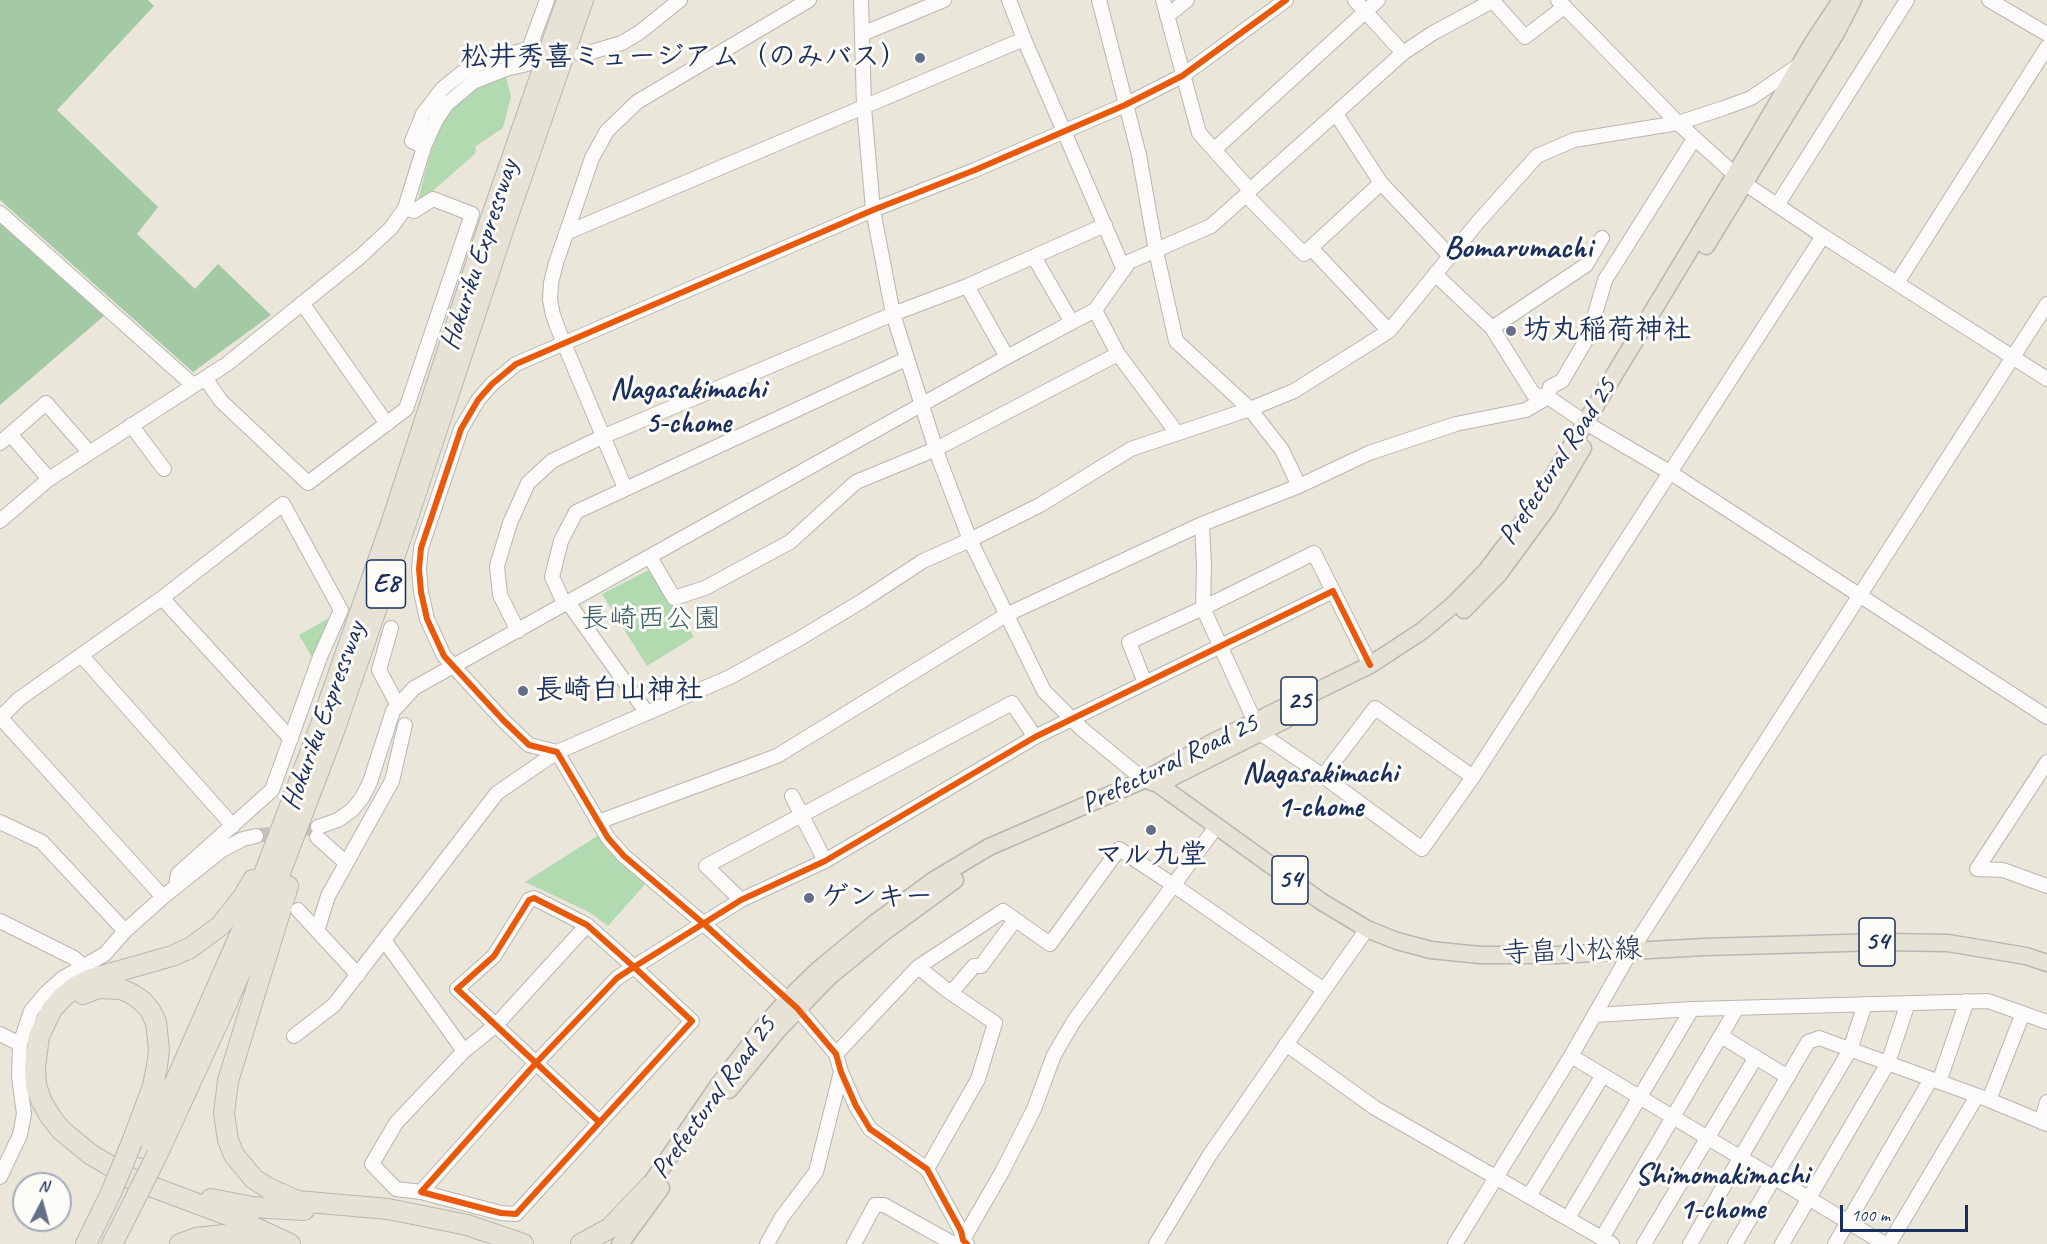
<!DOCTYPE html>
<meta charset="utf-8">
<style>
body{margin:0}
#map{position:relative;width:2047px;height:1244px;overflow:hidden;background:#eae6d9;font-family:Caveat,sans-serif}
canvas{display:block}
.north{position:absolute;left:12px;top:1172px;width:60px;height:60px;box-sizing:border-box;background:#fdfcf7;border:2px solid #a3aaba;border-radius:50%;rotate:6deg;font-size:16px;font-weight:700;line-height:24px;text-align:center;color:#1b2f5e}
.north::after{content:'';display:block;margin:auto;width:21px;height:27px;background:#636f89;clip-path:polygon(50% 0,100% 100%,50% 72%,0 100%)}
.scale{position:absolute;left:1840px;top:1205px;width:128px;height:27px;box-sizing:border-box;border:3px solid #1b2f5e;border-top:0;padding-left:8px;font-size:18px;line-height:21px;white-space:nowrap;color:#1b2f5e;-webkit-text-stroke:4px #fdfcf7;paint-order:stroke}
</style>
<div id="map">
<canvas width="2047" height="1244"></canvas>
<div class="north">N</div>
<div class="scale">100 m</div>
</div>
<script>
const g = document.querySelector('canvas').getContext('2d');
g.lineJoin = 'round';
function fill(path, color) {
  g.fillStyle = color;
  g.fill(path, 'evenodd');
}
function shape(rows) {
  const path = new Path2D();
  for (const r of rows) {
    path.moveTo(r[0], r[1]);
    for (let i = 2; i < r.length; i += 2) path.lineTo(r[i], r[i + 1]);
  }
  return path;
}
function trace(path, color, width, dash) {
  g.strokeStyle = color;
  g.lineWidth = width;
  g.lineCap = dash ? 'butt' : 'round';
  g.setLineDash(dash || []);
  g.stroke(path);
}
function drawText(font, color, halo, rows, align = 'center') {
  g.font = font + ' Caveat,"Klee One",sans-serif';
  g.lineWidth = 6;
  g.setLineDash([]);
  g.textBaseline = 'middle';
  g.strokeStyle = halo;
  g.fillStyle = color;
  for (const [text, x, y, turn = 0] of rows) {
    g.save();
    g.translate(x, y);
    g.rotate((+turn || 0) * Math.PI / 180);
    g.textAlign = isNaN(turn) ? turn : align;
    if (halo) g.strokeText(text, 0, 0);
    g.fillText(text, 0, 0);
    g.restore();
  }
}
fill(shape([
 [506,77,511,97,503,128,476,146,475,154,429,194,418,200,429,158,439,129,453,107,472,91],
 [653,568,694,637,647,666,602,594],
 [338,613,316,664,299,635],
 [599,835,647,882,608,926,589,912,525,882]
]), '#b1dab0');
fill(shape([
 [0,0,148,0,154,6,57,110,158,207,137,234,195,289,218,264,271,315,193,372,0,200],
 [0,222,105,315,0,405]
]), '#a3c9a5');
trace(shape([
 [334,655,379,670],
 [256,836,318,827]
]), '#c1c1c0', 14, [14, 7]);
const minor = shape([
 [861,0,864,107,873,210,893,314,938,456,970,540,1044,691,1082,729,1133,771,1146,779],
 [1009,0,1024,39,1124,270],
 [1099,0,1139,155,1156,251,1176,341,1250,409,1282,450,1299,486],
 [1163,0,1199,133,1250,190,1403,53,1433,33,1494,0],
 [1355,0,1403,53],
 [1492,0,1525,37,1564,7],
 [1558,0,1678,123,1744,183,1823,236,2047,379],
 [1989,0,2047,34],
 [1167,16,1187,0],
 [862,34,944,0],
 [581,55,622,43,640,32,680,0],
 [1336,114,1381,183,1450,256],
 [424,147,412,141,423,114,442,89,463,72,492,58,529,49,547,0],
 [1215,149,1378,0],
 [1778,204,1907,0],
 [0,213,193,385],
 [566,233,1024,39],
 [1311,248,1389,331],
 [1034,257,1071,321],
 [1435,274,1492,328,1534,395,1548,397,1586,423,1671,473,2047,717],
 [1897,283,2047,47],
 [967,286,1007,357],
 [302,303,387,424],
 [1095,310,1118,354,1177,433],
 [1492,328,1586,265,1602,238],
 [205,378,221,401,308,483,406,409,472,214,433,199,414,211,405,208],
 [131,425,164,469],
 [10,434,49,479],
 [0,443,46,403,89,452],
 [625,488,560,334,553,315,550,300,551,283,556,263,592,158,607,131,637,102,809,0],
 [0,521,49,479,227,364,361,256,391,228,405,208,424,147,436,120,446,105,473,82,506,69,527,64],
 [1202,524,1204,565,1203,608,1260,733,1323,776,1422,849,1473,777,1823,236],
 [650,557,674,598,705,588,790,542,856,482,936,449,1118,354],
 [162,598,291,739],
 [567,601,647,713],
 [564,603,552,577,561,541,576,512,906,359],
 [391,628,379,670,395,700,400,703],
 [518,631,500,595,497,566,510,523,528,483,552,461,602,437,893,314,967,286,1105,225],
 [81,655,233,826],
 [1145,683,1129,642,1203,608,1314,553,1333,591],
 [0,717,163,897],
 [0,718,19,699,162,598,283,504,341,610,320,657,272,790,178,874,176,887],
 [2047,762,1977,869,2003,870,2047,886],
 [1323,776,1375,708,1473,777],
 [792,796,825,861],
 [0,822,42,842,125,931],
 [598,822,777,756,1006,615,1202,524,1299,486,1369,453,1456,424,1526,410,1548,397,1550,387,1562,381,1589,335,1605,280,1694,139],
 [318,827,338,820,352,810,362,798,370,782,393,711,414,688,1007,357,1095,310,1129,262,1211,226,1246,195,1304,254,1381,183],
 [317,837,345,862],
 [741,900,706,866,1012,703,1035,737],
 [298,910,358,975],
 [0,921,74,958,83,966],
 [317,931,328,896,392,781,405,725],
 [384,940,464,1051],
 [918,967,948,991,995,1023,978,1079,927,1169],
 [951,993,974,966,981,966,1015,920],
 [1595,1015,1692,1009,1988,1001,2047,1022],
 [0,1034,20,1044],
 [294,1036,334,1005,497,793,557,752,730,677,797,640,862,601,923,561,970,540,1040,505,1131,449,1250,409,1294,391,1389,331,1478,222,1537,156,1574,140,1678,123,1724,108,1751,98,1799,65],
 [1721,1036,1788,1077],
 [1286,1044,1375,1108,1612,1244],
 [836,1054,918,967,1003,911,1050,944,1119,849,1175,886,1324,990,1367,929],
 [1571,1056,1885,1244],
 [1939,1082,1967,1001],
 [1989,1100,2023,1013],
 [599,1122,536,1063,457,989,494,956,529,900,534,898,587,925,634,967,692,1021,516,1214,501,1213,421,1192,536,1063,617,978,634,967,741,900,825,861,1035,737,1333,591,1370,665],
 [2041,1122,2047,1102],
 [0,1177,20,1135,24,1114,19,1077,20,1044,31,1011,46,993,63,978,105,954,125,931,163,897,222,850,243,839,256,836],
 [421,1192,396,1189,372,1164,396,1123,464,1051,496,1025,587,925],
 [1529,1196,1603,1075],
 [1568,1218,1692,1009],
 [1602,1238,1737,1008],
 [961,1243,1002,1172,1034,1109,1054,1055,1074,1021,1216,827],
 [767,1244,782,1217,816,1172,841,1072],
 [854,1244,875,1205,884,1205,954,1244,963,1240],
 [967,1244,963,1240,961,1231,927,1169,870,1129,856,1106,841,1072,836,1054,797,1008,704,924,624,856,608,838,557,752,529,745,503,720,444,656,427,619,421,592,419,569,421,548,461,429,478,400,492,384,516,364,873,210,975,170,1125,105,1182,76,1286,0],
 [1156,1244,1209,1156,1324,990],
 [1455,1244,1571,1056,1631,951,2047,304],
 [1644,1244,1756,1057],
 [1690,1244,1808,1042,1819,1038,1989,1100,2047,1124],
 [1735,1244,1850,1050,1865,1004],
 [1782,1244,1888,1063,1908,1003],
 [1835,1244,1931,1079],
 [1889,1244,1977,1096]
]);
const major = shape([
 [1706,246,1836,33,1853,0],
 [1464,610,1498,575,1548,507,1583,448],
 [1149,781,1158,784,1322,902,1367,929,1397,941,1431,950,1480,955,1557,955,1705,947,1880,942,1948,943,2026,956,2047,963],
 [1165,781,1287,719],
 [729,1090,778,1030,829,977,884,932,955,880],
 [643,1195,720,1083,765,1025,788,999,818,970,875,923,934,880,989,847,1146,779,1213,742,1370,665,1422,631,1453,605,1487,570,1535,506,1735,175,1812,44,1841,0],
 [620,1244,661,1188]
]);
const highway = shape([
 [253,880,243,897,220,926,190,948,172,956,91,979,75,987,63,997,52,1009,39,1036,35,1067,36,1085,41,1100,50,1116,61,1130,90,1154,134,1180,230,1216,290,1244],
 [288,886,228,1081,224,1113,228,1140,234,1155,254,1179,268,1188,297,1201,388,1209,418,1215,467,1225,523,1244],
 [83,994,98,988,121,989,132,994,142,1001,150,1010,156,1022,159,1050,157,1066,153,1086,132,1142],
 [143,1148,177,1078,247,919,320,727,392,521,489,224,567,0],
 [157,1155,227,1003,259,928,334,731,405,526,503,230,583,0],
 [211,1199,252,1207,304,1210],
 [86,1244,111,1193],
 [112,1244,133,1203],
 [180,1244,196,1238,224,1235,265,1244],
 [581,1244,610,1228,650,1186]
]);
trace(minor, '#b6b6b2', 16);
trace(major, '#b6b6b2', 19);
trace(highway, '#b6b6b2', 22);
trace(minor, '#fcfbf9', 14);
trace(major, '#e7e2d6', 16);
trace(highway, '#e7e2d6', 20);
const highwayBridge = shape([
 [111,1193,132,1142],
 [133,1203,157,1155]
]);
trace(highwayBridge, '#b6b6b2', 22, []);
trace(highwayBridge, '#e7e2d6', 20);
trace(shape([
 [599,1122,536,1063,457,989,494,956,529,900,534,898,587,925,634,967,692,1021,516,1214,501,1213,421,1192,536,1063,617,978,634,967,741,900,825,861,1035,737,1333,591,1370,665],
 [967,1244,963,1240,961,1231,927,1169,870,1129,856,1106,841,1072,836,1054,797,1008,704,924,624,856,608,838,557,752,529,745,503,720,444,656,427,619,421,592,419,569,421,548,461,429,478,400,492,384,516,364,873,210,975,170,1125,105,1182,76,1286,0]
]), '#e8590c', 6);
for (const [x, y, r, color] of [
 [920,58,6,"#636f89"],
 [1511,331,6,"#636f89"],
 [523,691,6,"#636f89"],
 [1151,830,6,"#636f89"],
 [809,898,6,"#636f89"]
]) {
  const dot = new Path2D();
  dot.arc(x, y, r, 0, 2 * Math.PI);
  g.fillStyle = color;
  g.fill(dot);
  trace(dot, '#fdfcf7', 2);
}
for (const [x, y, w] of [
 [386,584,39],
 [1299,701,36],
 [1290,880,36],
 [1877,942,36]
]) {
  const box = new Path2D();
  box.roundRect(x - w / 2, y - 24, w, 48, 4.5);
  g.fillStyle = '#fdfcf7';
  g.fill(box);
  trace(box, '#1b2f5e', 1.5);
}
drawText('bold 27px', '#1b2f5e', null, [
 ["E8",386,584],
 ["25",1299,701],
 ["54",1290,880],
 ["54",1877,942]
]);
drawText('bold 28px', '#1b2f5e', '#fdfcf7', [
 ["松井秀喜ミュージアム（のみバス）",908,58,"right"],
 ["坊丸稲荷神社",1523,331],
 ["長崎白山神社",535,691],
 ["マル九堂",1151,856,"center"],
 ["ゲンキー",821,898]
], 'left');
drawText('28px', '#1b2f5e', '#fdfcf7', [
 ["Hokuriku Expressway",480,255,-72],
 ["Prefectural Road 25",1558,462,-57],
 ["Hokuriku Expressway",324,716,-70],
 ["Prefectural Road 25",1170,764,-26],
 ["寺畠小松線",1572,952,-2],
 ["Prefectural Road 25",714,1098,-54]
]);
drawText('28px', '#3a5f6d', '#fdfcf7', [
 ["長崎西公園",651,620]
]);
drawText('bold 30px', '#1b2f5e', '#fdfcf7', [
 ["Nagasakimachi",688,390],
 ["5-chome",688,424],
 ["Nagasakimachi",1320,774],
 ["1-chome",1320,808],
 ["Shimomakimachi",1722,1176],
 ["1-chome",1722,1210]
]);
drawText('bold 32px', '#1b2f5e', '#fdfcf7', [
 ["Bomarumachi",1518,249]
]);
</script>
